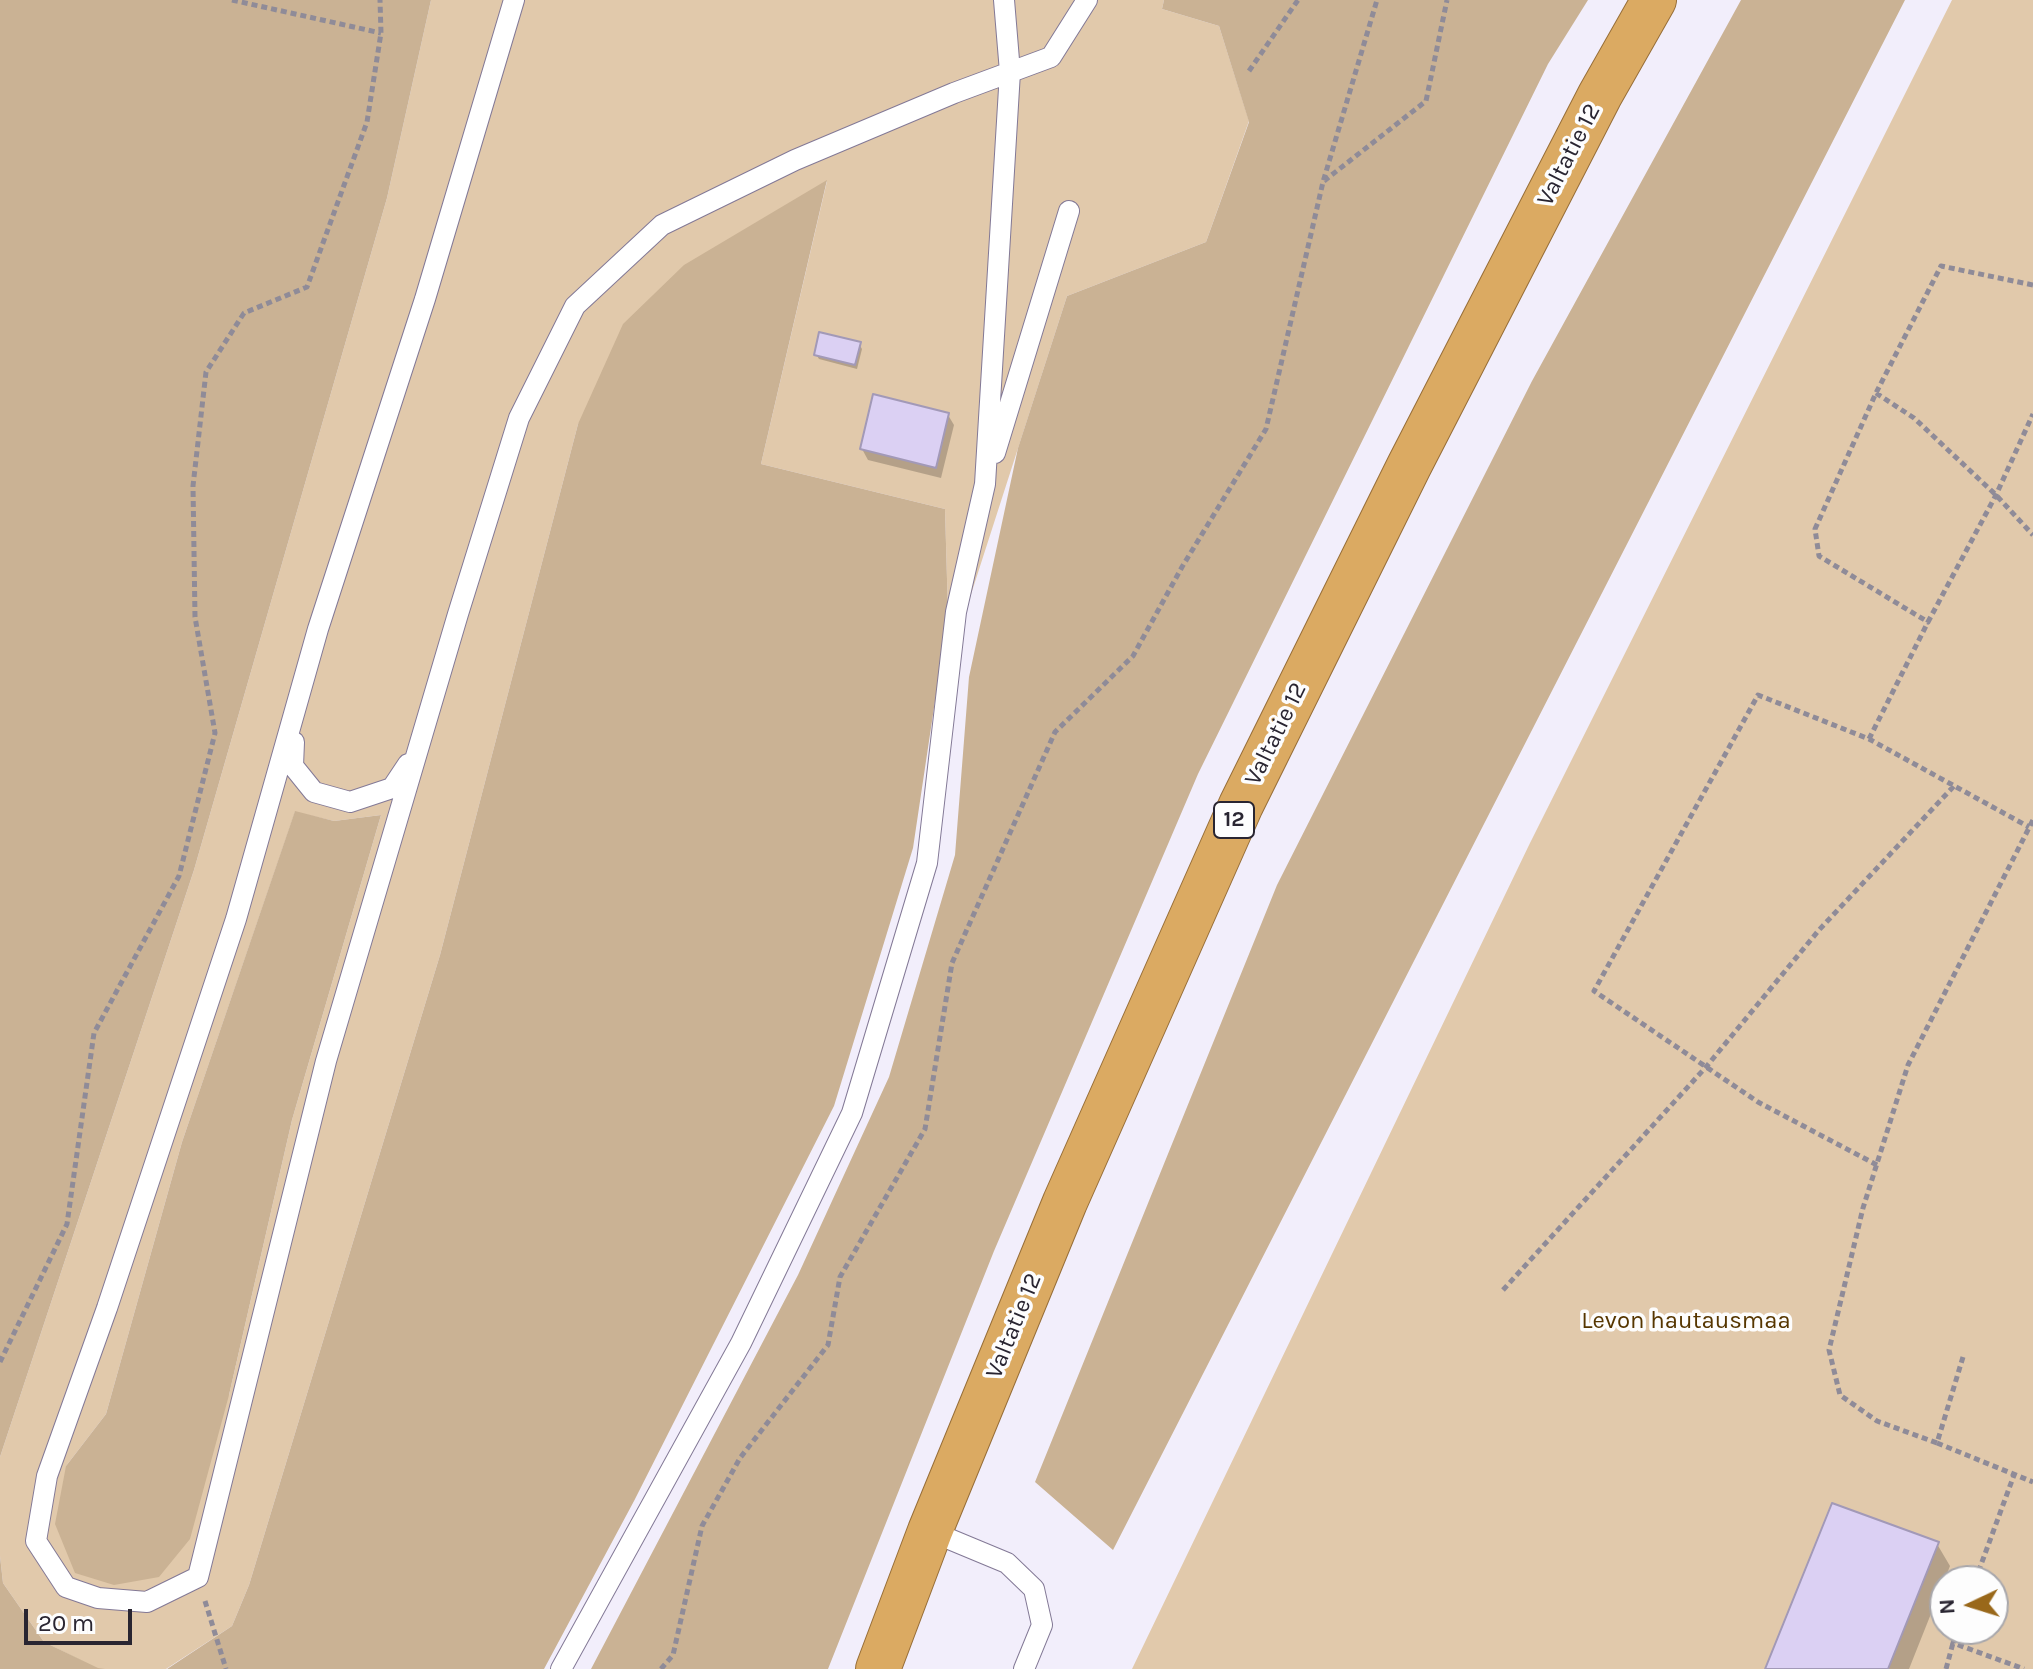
<!DOCTYPE html>
<style>
body{margin:0}
#map{position:relative;width:2033px;height:1669px;overflow:hidden;background:#f2eefb;font-family:Karla,sans-serif}
canvas{display:block}
.north{position:absolute;left:1929px;top:1565px;width:80px;height:80px;box-sizing:border-box;background:#fdfdfd;border:2px solid #a8a7ab;border-radius:50%;rotate:266deg;font-size:22px;font-weight:700;line-height:32px;text-align:center;color:#292531}
.north::after{content:'';display:block;margin:auto;width:28px;height:36px;background:#99681a;clip-path:polygon(50% 0,100% 100%,50% 72%,0 100%)}
.scale{position:absolute;left:24px;top:1609px;width:108px;height:36px;box-sizing:border-box;border:4px solid #292531;border-top:0;padding-left:10px;font-size:24px;line-height:28px;white-space:nowrap;color:#292531;-webkit-text-stroke:6px #fdfdfd;paint-order:stroke}
</style>
<div id="map">
<canvas width="2033" height="1669"></canvas>
<div class="north">N</div>
<div class="scale">20 m</div>
</div>
<script>
const g = document.querySelector('canvas').getContext('2d');
g.lineJoin = 'round';
function fill(path, color) {
  g.fillStyle = color;
  g.fill(path, 'evenodd');
}
function shape(rows) {
  const path = new Path2D();
  for (const r of rows) {
    path.moveTo(r[0], r[1]);
    for (let i = 2; i < r.length; i += 2) path.lineTo(r[i], r[i + 1]);
  }
  return path;
}
function trace(path, color, width, dash) {
  g.strokeStyle = color;
  g.lineWidth = width;
  g.lineCap = dash ? 'butt' : 'round';
  g.setLineDash(dash || []);
  g.stroke(path);
}
function drawText(font, color, halo, rows, align = 'center') {
  g.font = font + ' Karla,sans-serif';
  g.lineWidth = 7;
  g.setLineDash([]);
  g.textBaseline = 'middle';
  g.strokeStyle = halo;
  g.fillStyle = color;
  for (const [text, x, y, turn = 0] of rows) {
    g.save();
    g.translate(x, y);
    g.rotate((+turn || 0) * Math.PI / 180);
    g.textAlign = isNaN(turn) ? turn : align;
    if (halo) g.strokeText(text, 0, 0);
    g.fillText(text, 0, 0);
    g.restore();
  }
}
fill(shape([
 [431,0,1164,0,1162,9,1219,26,1249,121,1206,242,1067,296,965,613,948,614,945,509,761,464,827,181,578,424,440,955,249,1585,232,1626,166,1669,98,1669,44,1642,3,1583,0,1556,0,1457,194,870,387,198],
 [295,812,334,821,381,815,292,1120,229,1395,66,1466,106,1414,182,1142],
 [1952,0,2033,0,2033,1669,1132,1669,1530,843],
 [1945,1581,1993,1581,1993,1629,1945,1629]
]), '#e1c9ab');
fill(shape([
 [0,0,431,0,387,198,194,870,0,1457],
 [1164,0,1588,0,1548,64,1198,774,994,1251,828,1669,591,1669,798,1275,889,1077,955,855,969,677,1018,448,1067,296,1206,242,1249,122,1219,26,1162,9],
 [1741,0,1905,0,1113,1550,1035,1482,1277,885,1532,381],
 [827,180,761,464,945,509,948,614,913,848,834,1106,634,1501,544,1669,167,1669,232,1626,249,1585,440,955,578,424,623,324,684,265],
 [295,811,334,821,381,815,292,1120,229,1395,190,1539,159,1577,114,1585,75,1573,55,1524,66,1466,106,1414,182,1142],
 [0,1556,3,1583,44,1642,98,1668,105,1669,0,1669]
]), '#cab294');
fill(shape([
 [859,344,862,349,857,369,819,359,816,354],
 [948,415,954,425,941,478,868,460,862,449],
 [1937,1544,1950,1566,1909,1669,1767,1669]
]), '#0003');
const building = shape([
 [819,332,861,342,855,365,814,355,819,332],
 [873,394,949,413,936,468,860,449,873,394],
 [1832,1503,1939,1542,1888,1669,1765,1669,1832,1503]
]);
fill(building, '#dbd0f3');
trace(building, '#a299b7', 2);
const service = shape([
 [514,0,425,299,318,629,236,919,107,1308,47,1476,36,1541,66,1587,98,1598,147,1602,198,1577,326,1061,458,614,519,418,575,306,662,225,795,160,954,93,1051,57,1087,0],
 [995,453,1069,211],
 [294,742,293,766,314,792,350,802,392,788,408,764],
 [930,1531,1007,1563,1034,1589,1042,1625,1024,1669],
 [561,1669,741,1343,852,1113,927,863,956,612,985,484,1010,72,1004,0]
]);
const trunk = shape([
 [878,1669,930,1531,1065,1202,1241,805,1409,466,1600,95,1654,0]
]);
trace(service, '#837996', 22);
trace(trunk, '#976e38', 46);
trace(shape([
 [232,0,381,33],
 [1249,71,1298,0],
 [1324,181,1426,101,1447,0],
 [2033,285,1941,266,1876,393,1815,529,1819,556,1928,622,1996,495,2033,414],
 [1876,393,1914,418,1996,495,2033,535],
 [1869,739,1928,622],
 [1877,1165,1758,1102,1594,991,1758,695,1869,739,2029,827],
 [1503,1290,1706,1067,1819,930,1954,786],
 [1963,1357,1937,1443,1877,1421,1840,1395,1829,1350,1863,1208,1908,1065,2033,820],
 [0,1362,67,1224,94,1033,179,876,215,733,195,617,193,486,206,372,244,313,307,287,367,122,381,33,380,0],
 [1937,1443,2033,1482],
 [1975,1581,2014,1475],
 [205,1601,226,1669],
 [1958,1629,1953,1643,2024,1669],
 [661,1669,673,1655,702,1526,740,1458,828,1345,840,1277,925,1129,952,963,1055,732,1133,656,1182,567,1266,429,1323,182,1377,0],
 [1946,1669,1953,1643]
]), '#8f8b98', 5, [6, 4]);
trace(service, '#fff', 20);
trace(trunk, '#dbaa62', 44);
for (const [x, y, w] of [
 [1234,820,40]
]) {
  const box = new Path2D();
  box.roundRect(x - w / 2, y - 18, w, 36, 6);
  g.fillStyle = '#fdfdfd';
  g.fill(box);
  trace(box, '#292531', 2);
}
drawText('bold 22px', '#292531', null, [
 ["12",1234,820]
]);
drawText('24px', '#292531', '#fdfdfd', [
 ["Valtatie 12",1569,155,-63],
 ["Valtatie 12",1276,734,-64],
 ["Valtatie 12",1014,1326,-68]
]);
drawText('24px', '#563600', '#fdfdfd', [
 ["Levon hautausmaa",1686,1321]
]);
</script>
